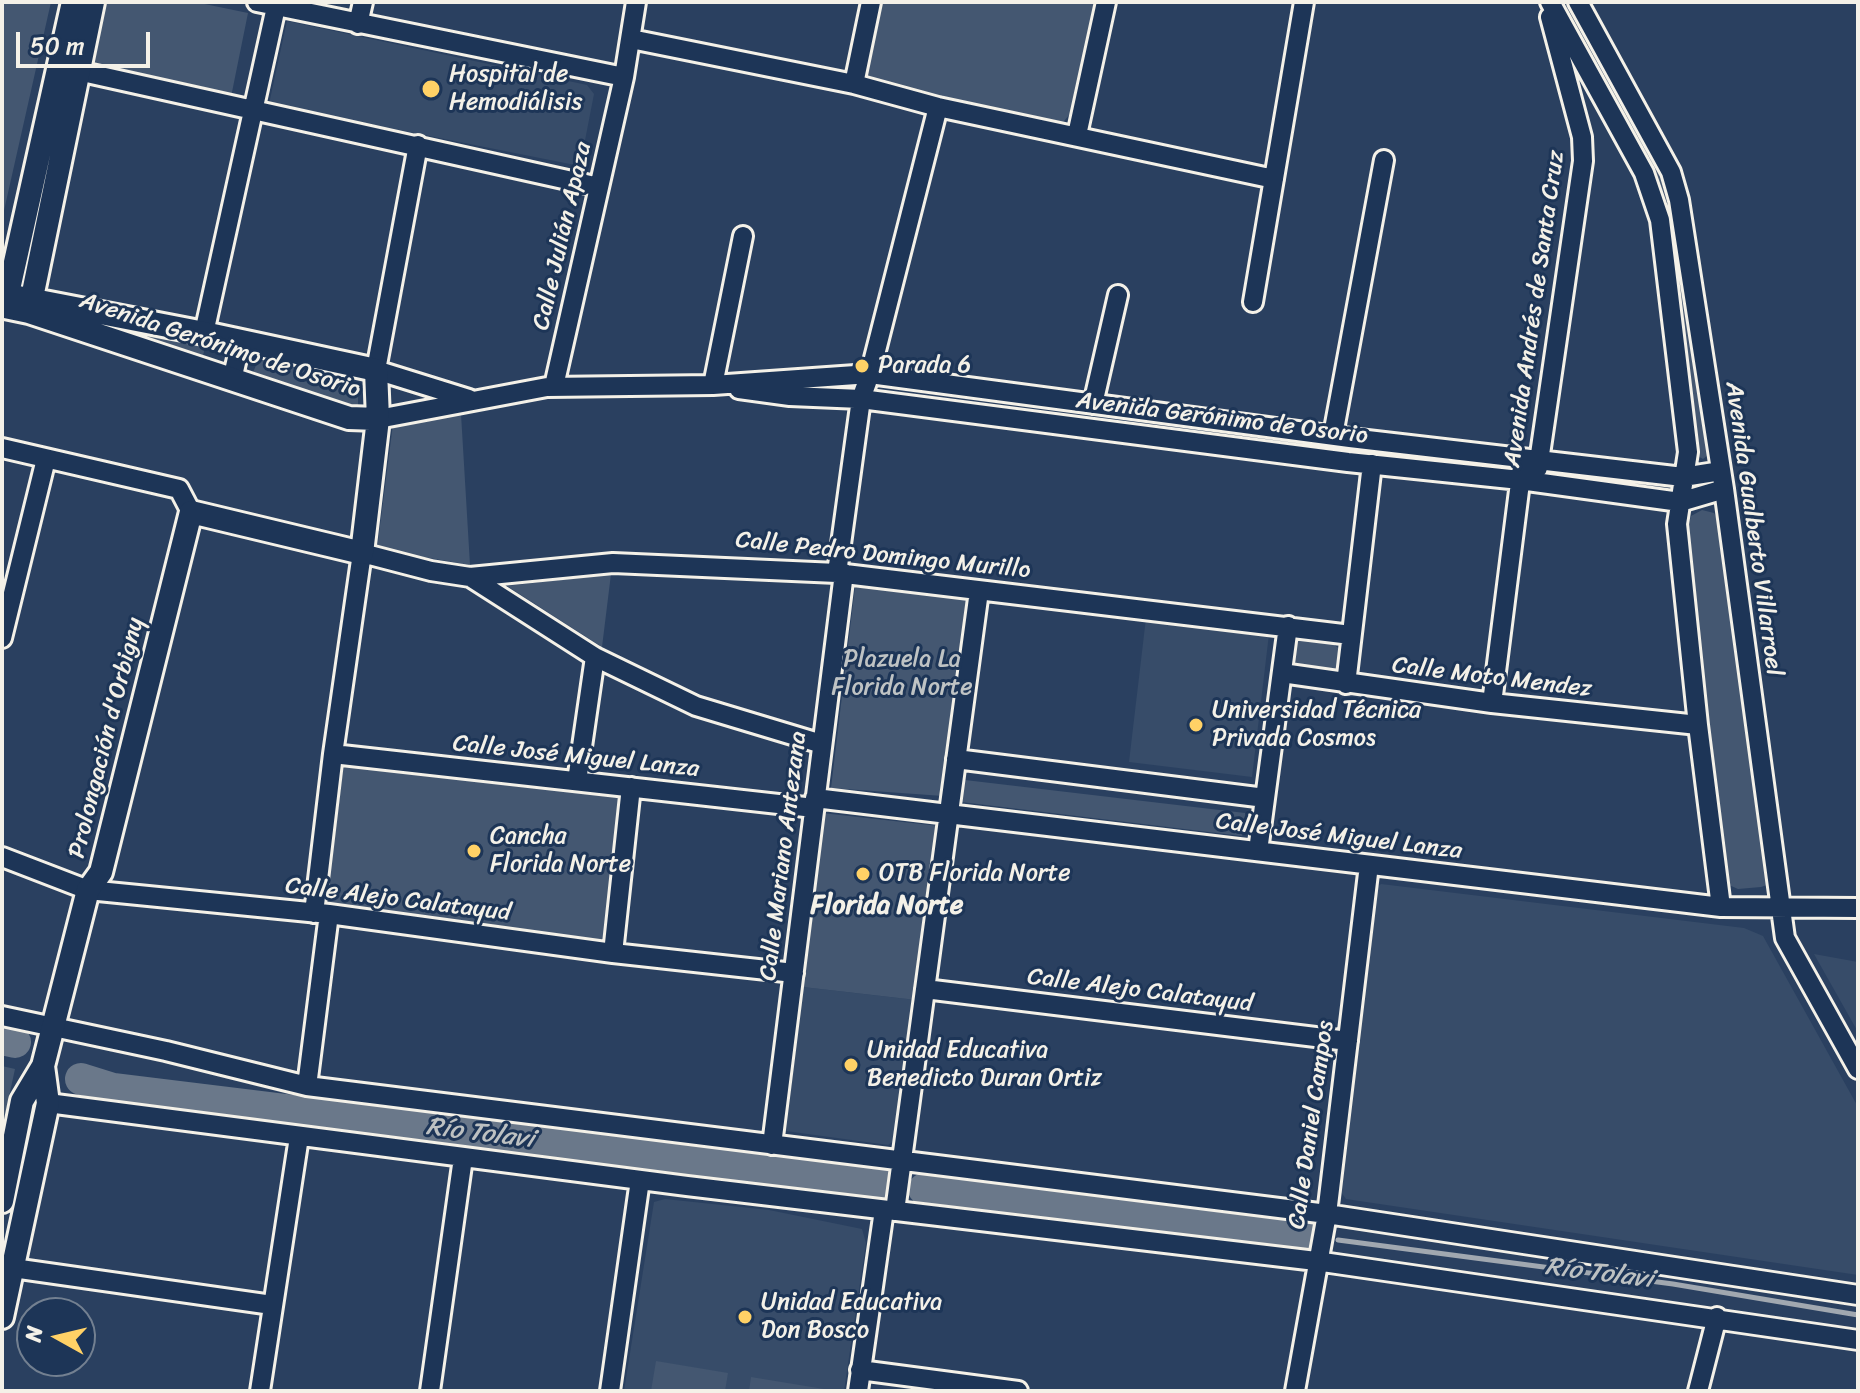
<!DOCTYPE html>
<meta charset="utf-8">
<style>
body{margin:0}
#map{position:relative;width:1860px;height:1393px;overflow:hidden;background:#2a4060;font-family:Sriracha,sans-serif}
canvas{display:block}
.frame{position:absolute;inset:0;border:4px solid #f4f1e8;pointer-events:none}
.north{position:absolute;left:16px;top:1297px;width:80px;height:80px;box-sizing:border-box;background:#1d3557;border:2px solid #738091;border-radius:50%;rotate:278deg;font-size:22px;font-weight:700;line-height:32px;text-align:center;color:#f4f1e8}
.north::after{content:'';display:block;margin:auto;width:28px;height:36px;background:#ffd166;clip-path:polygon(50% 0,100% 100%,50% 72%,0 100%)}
.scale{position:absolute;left:16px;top:32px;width:134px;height:36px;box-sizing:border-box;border:4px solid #f4f1e8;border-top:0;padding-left:10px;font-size:24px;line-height:28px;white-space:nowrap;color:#f4f1e8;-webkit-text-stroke:6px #1d3557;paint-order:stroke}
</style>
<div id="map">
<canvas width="1860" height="1393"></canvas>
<div class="frame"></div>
<div class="north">N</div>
<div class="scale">50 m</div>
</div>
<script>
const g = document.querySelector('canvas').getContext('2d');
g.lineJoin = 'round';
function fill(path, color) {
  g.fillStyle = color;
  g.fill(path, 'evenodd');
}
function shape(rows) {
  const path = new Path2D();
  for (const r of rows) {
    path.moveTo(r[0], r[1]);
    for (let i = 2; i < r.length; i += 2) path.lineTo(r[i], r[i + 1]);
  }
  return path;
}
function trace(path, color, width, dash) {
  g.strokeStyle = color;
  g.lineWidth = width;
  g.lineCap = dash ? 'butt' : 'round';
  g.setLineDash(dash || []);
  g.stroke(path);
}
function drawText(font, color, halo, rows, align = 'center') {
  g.font = font + ' Sriracha,sans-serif';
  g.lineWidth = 6;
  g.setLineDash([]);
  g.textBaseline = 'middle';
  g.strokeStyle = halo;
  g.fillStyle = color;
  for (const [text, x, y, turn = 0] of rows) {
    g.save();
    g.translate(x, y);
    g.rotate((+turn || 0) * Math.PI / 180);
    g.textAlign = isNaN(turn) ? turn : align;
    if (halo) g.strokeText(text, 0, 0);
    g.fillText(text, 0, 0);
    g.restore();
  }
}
fill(shape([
 [287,21,587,85,594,94,580,166,269,104],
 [1146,618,1269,634,1252,777,1129,762],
 [1381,884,1744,928,1763,936,1858,1107,1858,1275,1346,1199,1338,1188,1375,889],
 [1814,954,1858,962,1858,1032],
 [803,987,916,1000,898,1138,888,1145,786,1131],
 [665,1199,769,1210,862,1229,866,1243,844,1391,624,1391,654,1202]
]), '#374c69');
fill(shape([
 [2,2,51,2,3,215,2,215],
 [106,2,195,2,248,13,231,97,93,68],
 [881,2,1097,2,1071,113,1064,121,1057,124,872,81,867,77,866,67],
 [1559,2,1567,2,1659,164,1664,180,1673,210,1709,446,1708,455,1703,459,1696,455,1667,220,1660,192,1652,171],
 [94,323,206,343,202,360],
 [259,358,358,382,358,406,347,406,252,375],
 [461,414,470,565,377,549,393,424],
 [1702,510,1714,513,1722,527,1767,885,1761,887,1738,889,1729,885,1725,878,1687,531,1691,516],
 [611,574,602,647,507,586],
 [855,587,970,599,943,796,831,788],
 [1308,636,1328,640,1342,651,1343,662,1337,668,1328,674,1298,670,1292,663,1291,653,1299,639],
 [344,762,622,797,603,941,326,905],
 [965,780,1245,813,1249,824,1242,836,961,802,957,795,958,785],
 [822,813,939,826,916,1000,803,987],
 [2,1066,15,1069,2,1129],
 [656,1361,728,1373,725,1391,651,1391],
 [751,1377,824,1389,823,1391,749,1391]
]), '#445771');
trace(shape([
 [1338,1240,1673,1284,1858,1315]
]), '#a1a8b0', 5);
trace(shape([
 [2,1039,15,1042],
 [81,1079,113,1089,880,1183],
 [924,1189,1308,1236]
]), '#6a788a', 32);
const minor = shape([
 [257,2,624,77],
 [1550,2,1644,173,1660,220,1688,452,1677,524,1698,725,1721,907],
 [1578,2,1671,172,1679,200,1724,489,1785,938,1858,1069],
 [358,24,363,2],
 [631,39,854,84,938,107,1274,179],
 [78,71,599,187],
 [854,84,871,2],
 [1077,135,1106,2],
 [418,145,376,370,469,399],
 [1253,302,1304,2],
 [204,333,276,7],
 [232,380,241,341],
 [713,385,743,236],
 [554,386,624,77,636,2],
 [739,389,790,396,861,399,1348,462,1520,480,1680,502,1724,489],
 [1093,404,1118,295],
 [378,419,547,387,713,385,870,374,1350,438,1683,477,1721,471],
 [1333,435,1384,160],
 [2,448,179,489,191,512],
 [1538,468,1583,161,1582,137,1550,17],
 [837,573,861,399,870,374,938,107],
 [470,577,595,657,696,706,822,744],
 [2,638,46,459],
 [1282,673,1492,703,1698,725],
 [1346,684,1372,464],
 [1492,703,1522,467],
 [333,754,814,808],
 [956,759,1265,798],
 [577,781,595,657],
 [815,798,1721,907,1858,908],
 [1258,851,1288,626],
 [2,857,88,890,329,914,613,953,794,973],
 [314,913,333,754,362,553,431,571,470,577,613,563,837,573,1351,635],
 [613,953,631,787],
 [925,989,1348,1041],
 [2,1016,166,1051,307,1086,1327,1214,1858,1295],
 [307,1086,329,914],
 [48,1103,687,1186,1316,1261,1858,1340],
 [772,1145,844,573],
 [895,1211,979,591],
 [13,1268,272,1305],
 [860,1370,1018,1391],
 [260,1391,299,1137],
 [430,1391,463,1158],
 [610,1391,640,1180],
 [858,1391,884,1210],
 [1295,1391,1327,1214,1369,865],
 [1698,1391,1717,1317]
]);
const tertiary = shape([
 [73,2,5,307,29,312,349,418,378,419],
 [29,312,93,2],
 [2,1201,22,1101,43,1066,88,890,101,872,191,512,362,553,378,419,376,370,204,333,8,295],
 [2,1317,48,1103,43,1066]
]);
trace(minor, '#f4f1e8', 24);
trace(tertiary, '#f4f1e8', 28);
trace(minor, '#1d3557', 18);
trace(tertiary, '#1d3557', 22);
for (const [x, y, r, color] of [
 [431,89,10,"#ffd166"],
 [862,366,8,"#ffd166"],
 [1196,725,8,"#ffd166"],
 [474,851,8,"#ffd166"],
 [863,874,8,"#ffd166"],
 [851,1065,8,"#ffd166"],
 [745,1317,8,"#ffd166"]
]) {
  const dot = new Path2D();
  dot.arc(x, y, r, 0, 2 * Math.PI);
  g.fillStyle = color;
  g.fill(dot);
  trace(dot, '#1d3557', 3);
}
drawText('24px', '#f4f1e8', '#1d3557', [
 ["Hospital de",449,75],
 ["Hemodiálisis",449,103],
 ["Parada 6",878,366],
 ["Universidad Técnica",1212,711],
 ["Privada Cosmos",1212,739],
 ["Cancha",490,837],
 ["Florida Norte",490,865],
 ["OTB Florida Norte",879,874],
 ["Unidad Educativa",867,1051],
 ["Benedicto Duran Ortiz",867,1079],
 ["Unidad Educativa",761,1303],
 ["Don Bosco",761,1331]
], 'left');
drawText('24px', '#f4f1e8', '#1d3557', [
 ["Calle Julián Apaza",563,236,-77],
 ["Avenida Andrés de Santa Cruz",1535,309,-82],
 ["Avenida Gerónimo de Osorio",220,346,18],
 ["Avenida Gerónimo de Osorio",1222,419,7],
 ["Avenida Gualberto Villarroel",1753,529,82],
 ["Calle Pedro Domingo Murillo",883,556,6],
 ["Calle Moto Mendez",1492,678,7],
 ["Prolongación d'Orbigny",107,738,-76],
 ["Calle José Miguel Lanza",576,757,6],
 ["Calle José Miguel Lanza",1339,837,7],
 ["Calle Mariano Antezana",784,856,-83],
 ["Calle Alejo Calatayud",398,900,7],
 ["Calle Alejo Calatayud",1140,991,7],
 ["Calle Daniel Campos",1312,1125,-82]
]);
drawText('24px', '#bfc3c4', '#1d3557', [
 ["Plazuela La",902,660],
 ["Florida Norte",902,688]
]);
drawText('bold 26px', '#f4f1e8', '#1d3557', [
 ["Florida Norte",887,906]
]);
drawText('italic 26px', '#bdc1c2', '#1d3557', [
 ["Río Tolavi",480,1134,7],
 ["Río Tolavi",1599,1274,7]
]);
</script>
